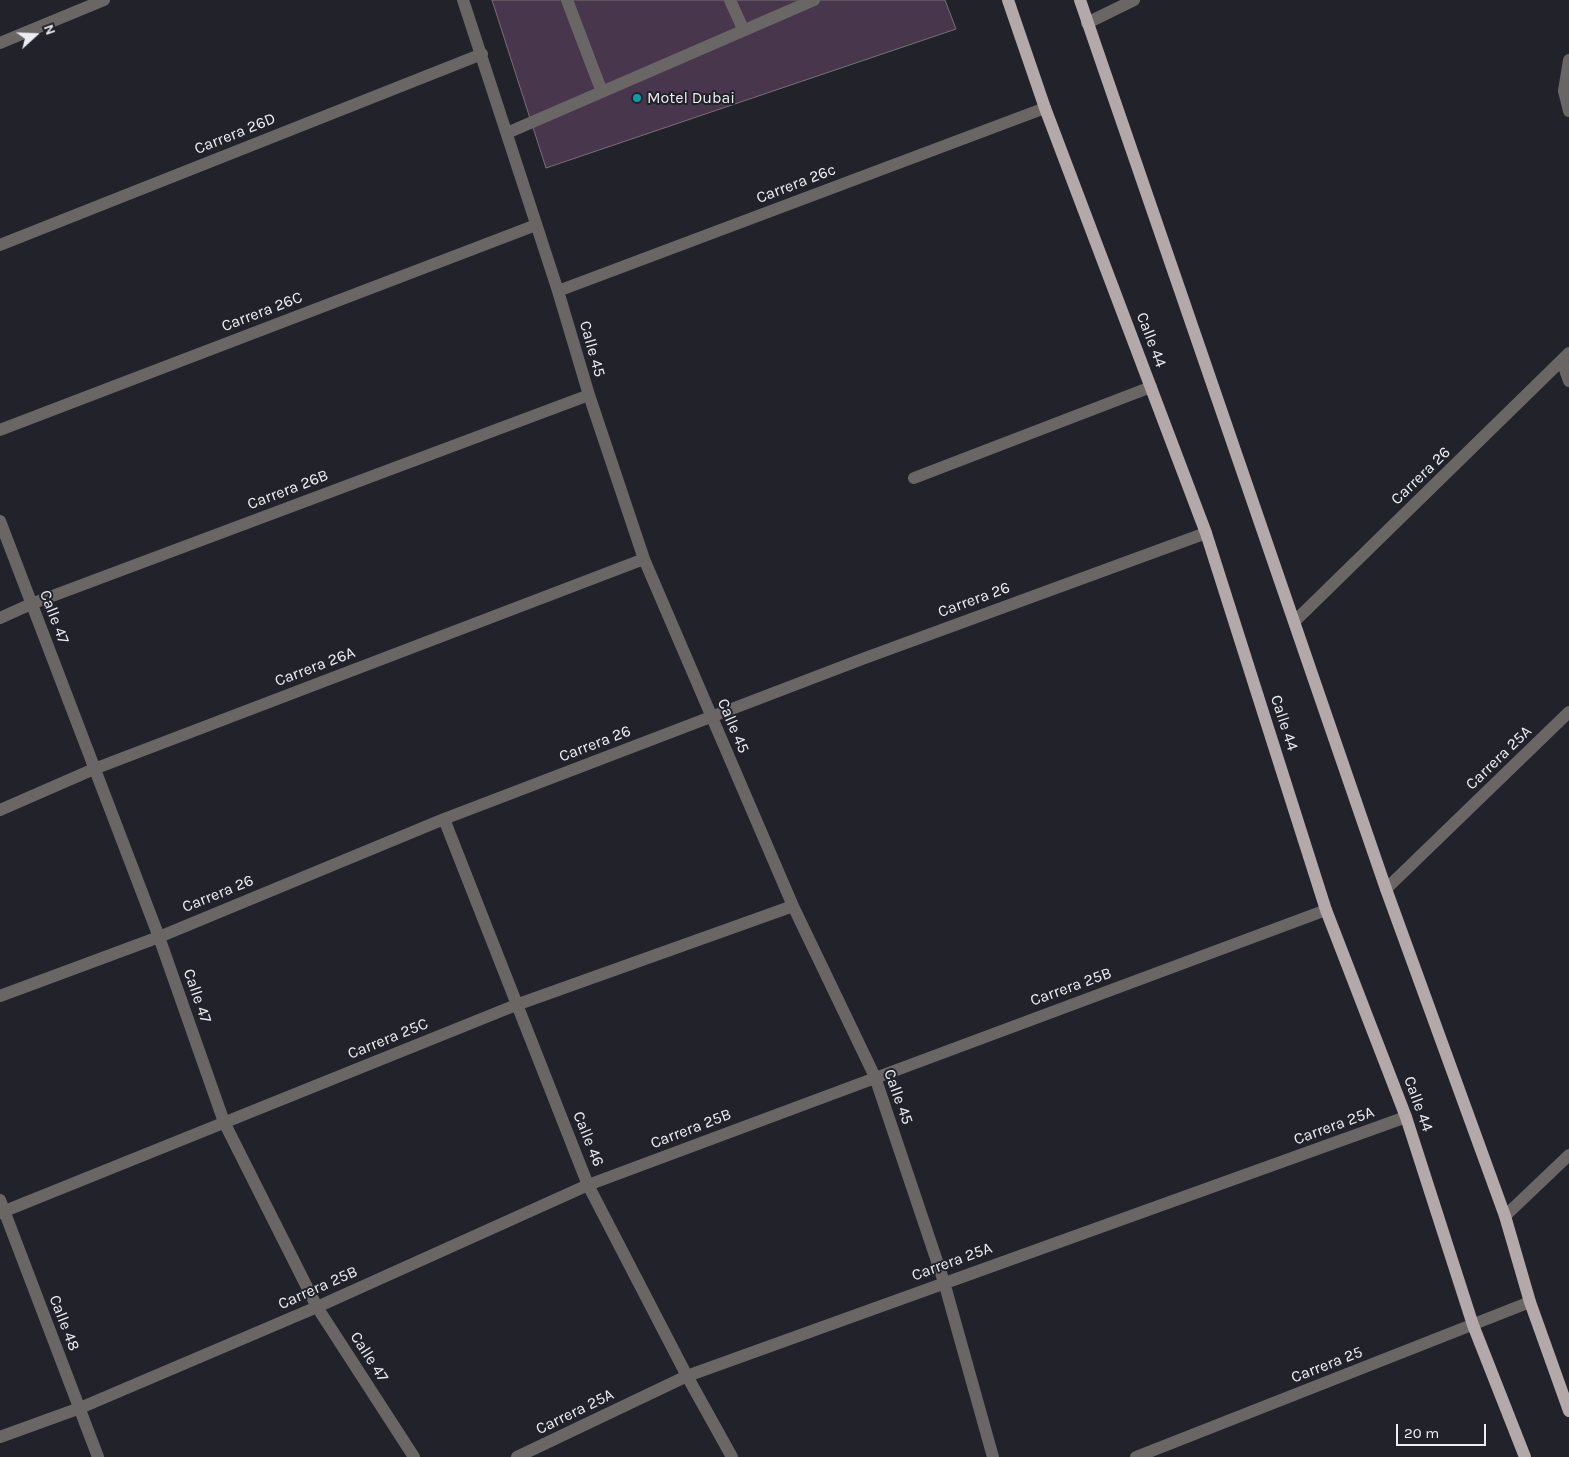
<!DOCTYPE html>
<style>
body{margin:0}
#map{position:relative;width:1569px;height:1457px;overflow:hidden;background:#22222a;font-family:Karla,sans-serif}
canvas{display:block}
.north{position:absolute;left:10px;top:10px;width:50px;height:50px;-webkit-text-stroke:4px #22222a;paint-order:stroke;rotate:70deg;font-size:14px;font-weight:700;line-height:20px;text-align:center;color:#ececf2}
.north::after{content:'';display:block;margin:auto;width:18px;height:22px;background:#ececf2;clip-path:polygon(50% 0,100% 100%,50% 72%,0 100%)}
.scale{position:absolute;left:1396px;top:1424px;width:90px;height:22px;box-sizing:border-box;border:2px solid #ececf2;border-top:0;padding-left:6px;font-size:15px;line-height:18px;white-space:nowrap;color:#ececf2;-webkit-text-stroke:4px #22222a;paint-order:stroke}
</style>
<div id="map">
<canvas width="1569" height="1457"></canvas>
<div class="north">N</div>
<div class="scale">20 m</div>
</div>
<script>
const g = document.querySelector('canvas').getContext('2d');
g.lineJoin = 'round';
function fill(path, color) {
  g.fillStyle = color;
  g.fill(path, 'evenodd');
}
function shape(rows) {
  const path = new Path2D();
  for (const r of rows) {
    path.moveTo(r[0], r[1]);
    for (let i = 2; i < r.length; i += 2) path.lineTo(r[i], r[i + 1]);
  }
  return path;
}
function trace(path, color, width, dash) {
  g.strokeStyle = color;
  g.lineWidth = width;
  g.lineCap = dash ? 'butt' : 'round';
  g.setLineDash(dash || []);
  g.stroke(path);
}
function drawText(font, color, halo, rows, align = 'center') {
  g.font = font + ' Karla,sans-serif';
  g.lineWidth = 4;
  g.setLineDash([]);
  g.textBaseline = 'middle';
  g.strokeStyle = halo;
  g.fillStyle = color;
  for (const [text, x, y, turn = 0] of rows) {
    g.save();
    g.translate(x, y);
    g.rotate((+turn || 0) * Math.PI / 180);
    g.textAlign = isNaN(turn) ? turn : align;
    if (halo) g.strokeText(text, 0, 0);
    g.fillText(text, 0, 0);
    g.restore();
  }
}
const building = shape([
 [492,0,945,0,956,29,546,168,492,0]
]);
fill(building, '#48374c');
trace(building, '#777078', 1);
trace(shape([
 [463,0,558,291,589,395,644,559,793,906,875,1077,944,1282,993,1457],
 [567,0,602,92],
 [730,0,743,29],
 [1087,23,1134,0],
 [0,43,104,0],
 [1569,60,1564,91,1569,111],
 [507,133,814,0],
 [0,245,482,54],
 [558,291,1045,108],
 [1562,361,1569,381],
 [0,430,536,225],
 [914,478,1151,387],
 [0,521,159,937,224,1122,317,1307,414,1457],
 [0,618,31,604,589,395],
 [1295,621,1569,353],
 [0,810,94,769,644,559],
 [444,819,588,1185,687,1376,732,1457],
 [1386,889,1569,712],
 [0,996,159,937,444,819,865,658,1206,533],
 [0,1200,98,1457],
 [0,1213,516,1005,793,906],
 [1505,1216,1569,1155],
 [0,1437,80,1408,317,1307,588,1185,1326,910],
 [517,1457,687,1376,1406,1117],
 [1136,1457,1530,1302]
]), '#6b6666', 12);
trace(shape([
 [1008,0,1045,108,1206,533,1326,910,1406,1117,1473,1325,1525,1457],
 [1080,0,1386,889,1505,1216,1530,1302,1569,1411]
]), '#b4a9aa', 12);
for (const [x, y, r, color] of [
 [637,98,5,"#0f9aa8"]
]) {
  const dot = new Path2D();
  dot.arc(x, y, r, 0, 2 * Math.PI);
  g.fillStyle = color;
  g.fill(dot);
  trace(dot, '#22222a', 2);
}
drawText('16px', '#ececf2', '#22222a', [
 ["Motel Dubai",647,98]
], 'left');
drawText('16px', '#ececf2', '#22222a', [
 ["Carrera 26D",235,134,-22],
 ["Carrera 26c",796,184,-21],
 ["Carrera 26C",262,312,-21],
 ["Calle 44",1151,340,69],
 ["Calle 45",592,349,74],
 ["Carrera 26",1421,476,-44],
 ["Carrera 26B",288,490,-21],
 ["Carrera 26",974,600,-20],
 ["Calle 47",54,617,69],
 ["Carrera 26A",315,667,-21],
 ["Calle 44",1284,723,72],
 ["Calle 45",733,726,67],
 ["Carrera 26",595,744,-21],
 ["Carrera 25A",1499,758,-44],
 ["Carrera 26",218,894,-22],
 ["Carrera 25B",1071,987,-20],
 ["Calle 47",197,996,71],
 ["Carrera 25C",388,1039,-22],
 ["Calle 45",898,1097,70],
 ["Calle 44",1418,1104,70],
 ["Carrera 25A",1334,1126,-20],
 ["Carrera 25B",691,1129,-21],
 ["Calle 46",588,1139,68],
 ["Carrera 25A",952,1262,-20],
 ["Carrera 25B",318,1288,-24],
 ["Calle 48",64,1323,69],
 ["Calle 47",369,1357,57],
 ["Carrera 25",1327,1365,-21],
 ["Carrera 25A",575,1412,-26]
]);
</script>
